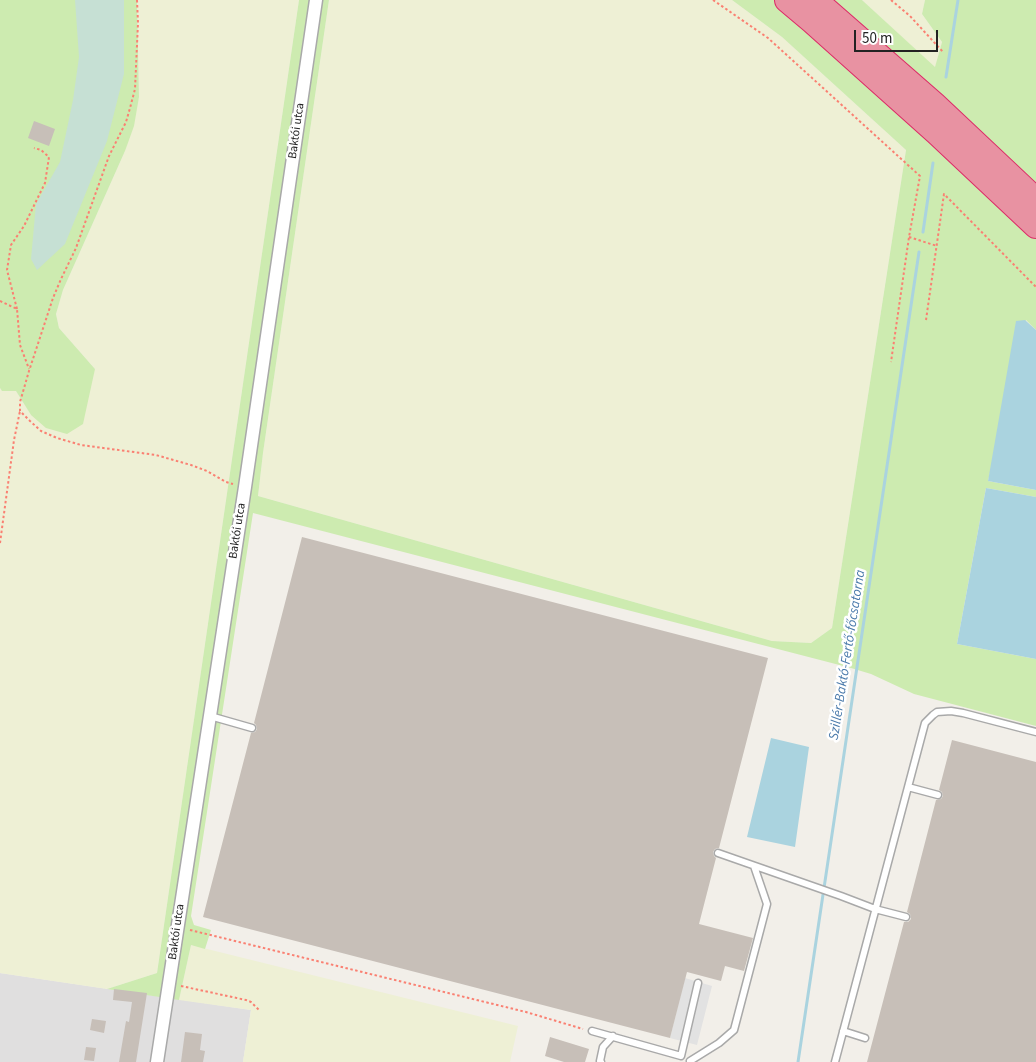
<!DOCTYPE html>
<meta charset="utf-8">
<style>
body{margin:0}
#map{position:relative;width:1036px;height:1062px;overflow:hidden;background:#f2efe9;font-family:"Source Sans 3",sans-serif}
canvas{display:block}
.scale{position:absolute;left:854px;top:30px;width:84px;height:22px;box-sizing:border-box;border:2px solid #222;border-top:0;padding-left:6px;font-size:15px;line-height:18px;white-space:nowrap;color:#222;-webkit-text-stroke:4px #fff;paint-order:stroke}
</style>
<div id="map">
<canvas width="1036" height="1062"></canvas>
<div class="scale">50 m</div>
</div>
<script>
const g = document.querySelector('canvas').getContext('2d');
g.lineJoin = 'round';
function fill(path, color) {
  g.fillStyle = color;
  g.fill(path, 'evenodd');
}
function shape(rows) {
  const path = new Path2D();
  for (const r of rows) {
    path.moveTo(r[0], r[1]);
    for (let i = 2; i < r.length; i += 2) path.lineTo(r[i], r[i + 1]);
  }
  return path;
}
function trace(path, color, width, dash) {
  g.strokeStyle = color;
  g.lineWidth = width;
  g.lineCap = dash ? 'butt' : 'round';
  g.setLineDash(dash || []);
  g.stroke(path);
}
function drawText(font, color, halo, rows, align = 'center') {
  g.font = font + ' "Source Sans 3",sans-serif';
  g.lineWidth = 5;
  g.setLineDash([]);
  g.textBaseline = 'middle';
  g.strokeStyle = halo;
  g.fillStyle = color;
  for (const [text, x, y, turn = 0] of rows) {
    g.save();
    g.translate(x, y);
    g.rotate((+turn || 0) * Math.PI / 180);
    g.textAlign = isNaN(turn) ? turn : align;
    if (halo) g.strokeText(text, 0, 0);
    g.fillText(text, 0, 0);
    g.restore();
  }
}
fill(shape([
 [0,973,251,1010,243,1062,0,1062]
]), '#e0dfdf');
fill(shape([
 [137,0,299,0,157,973,107,989,0,973,0,388,3,391,16,391,31,415,95,369,59,328,56,314,63,290,125,151,139,97],
 [329,0,732,0,782,37,906,150,832,628,811,643,772,641,258,496,263,453],
 [862,0,925,0,922,14,942,42,935,68],
 [191,945,518,1026,510,1062,243,1062,251,1010,179,1000]
]), '#eef0d5');
fill(shape([
 [0,0,137,0,139,97,134,126,125,151,63,290,56,314,59,328,95,369,83,424,67,434,46,428,31,415,16,391,2,391,0,388],
 [299,0,329,0,263,453,258,496,772,641,811,643,832,628,906,150,782,37,732,0,862,0,935,67,942,42,922,14,925,0,1036,0,1036,330,1026,320,988,481,1036,490,1036,497,986,488,957,644,1036,659,1036,726,914,694,871,674,851,668,253,513,191,916,194,925,211,930,205,949,191,945,179,1000,107,989,157,973]
]), '#cdebb0');
fill(shape([
 [75,0,124,0,124,74,107,141,65,244,37,270,31,259,36,204,60,162,73,100,79,57]
]), '#c6e0d4');
fill(shape([
 [685,978,712,986,697,1045,670,1038]
]), '#e2e2e2');
fill(shape([
 [1025,320,1036,330,1036,490,988,481,1016,321],
 [986,488,1036,497,1036,659,957,644],
 [771,738,809,747,795,847,747,837]
]), '#aad3df');
trace(shape([
 [946,77,958,0],
 [923,232,933,163],
 [798,1062,919,252]
]), '#aad3df', 3);
fill(shape([
 [34,121,55,129,49,146,28,138],
 [302,537,768,658,719,848,715,849,713,852,714,856,716,858,699,924,753,938,744,971,725,966,721,981,687,972,670,1038,203,917,251,733,255,732,257,729,256,725,254,723],
 [952,740,1036,762,1036,1062,867,1062,904,922,908,922,911,919,910,914,907,912,936,800,941,799,943,796,942,792,939,790],
 [114,989,147,993,136,1062,119,1062,126,1021,129,1022,132,1002,113,1000],
 [92,1019,106,1021,104,1033,90,1030],
 [185,1032,202,1034,200,1050,205,1051,203,1062,181,1062],
 [550,1037,589,1049,585,1062,564,1062,545,1056],
 [86,1047,96,1048,94,1061,84,1060]
]), '#c7bfb8');
const service = shape([
 [210,716,252,728],
 [908,787,938,795],
 [718,853,841,896,875,909,906,917],
 [592,1031,681,1056,698,983],
 [843,1031,865,1038],
 [690,1061,719,1043,734,1030,767,904,754,866],
 [601,1062,600,1061,603,1047,613,1036],
 [835,1062,925,723,933,715,937,712,951,711,963,713,1036,732]
]);
const minor = shape([
 [157,1062,245,487,316,0]
]);
const motorway = shape([
 [787,0,812,21,936,132,1036,226],
 [815,0,934,104,1036,200]
]);
trace(service, '#a9a9a9', 9);
trace(minor, '#a9a9a9', 15);
trace(motorway, '#dc2a67', 26);
trace(shape([
 [137,0,138,23,135,89,130,108,126,122,109,156,76,248,61,279,53,298,29,371,20,402,20,411,30,421,41,431,57,438,81,445,156,455,191,465,207,471,226,482,233,484],
 [713,0,768,38,920,176,909,237,891,362],
 [891,0,910,16,943,52],
 [909,237,937,246],
 [0,301,17,309,20,345,29,369],
 [17,309,7,270,11,245,24,226,45,183,49,157,41,150,34,148],
 [926,320,944,194,1036,287],
 [0,543,14,440,20,411],
 [190,930,526,1012,583,1029],
 [181,986,246,1000,251,1002,260,1011]
]), '#fa8072', 2, [2.5, 2.5]);
trace(service, '#fff', 6);
trace(minor, '#fff', 12);
trace(motorway, '#e892a2', 24);
drawText('12px', '#222', '#fff', [
 ["Baktói utca",297,131,-82],
 ["Baktói utca",238,531,-81],
 ["Baktói utca",177,932,-82]
]);
drawText('italic 14px', '#4a7aab', '#fff', [
 ["Szillér-Baktó-Fertő-főcsatorna",848,655,-81]
]);
</script>
